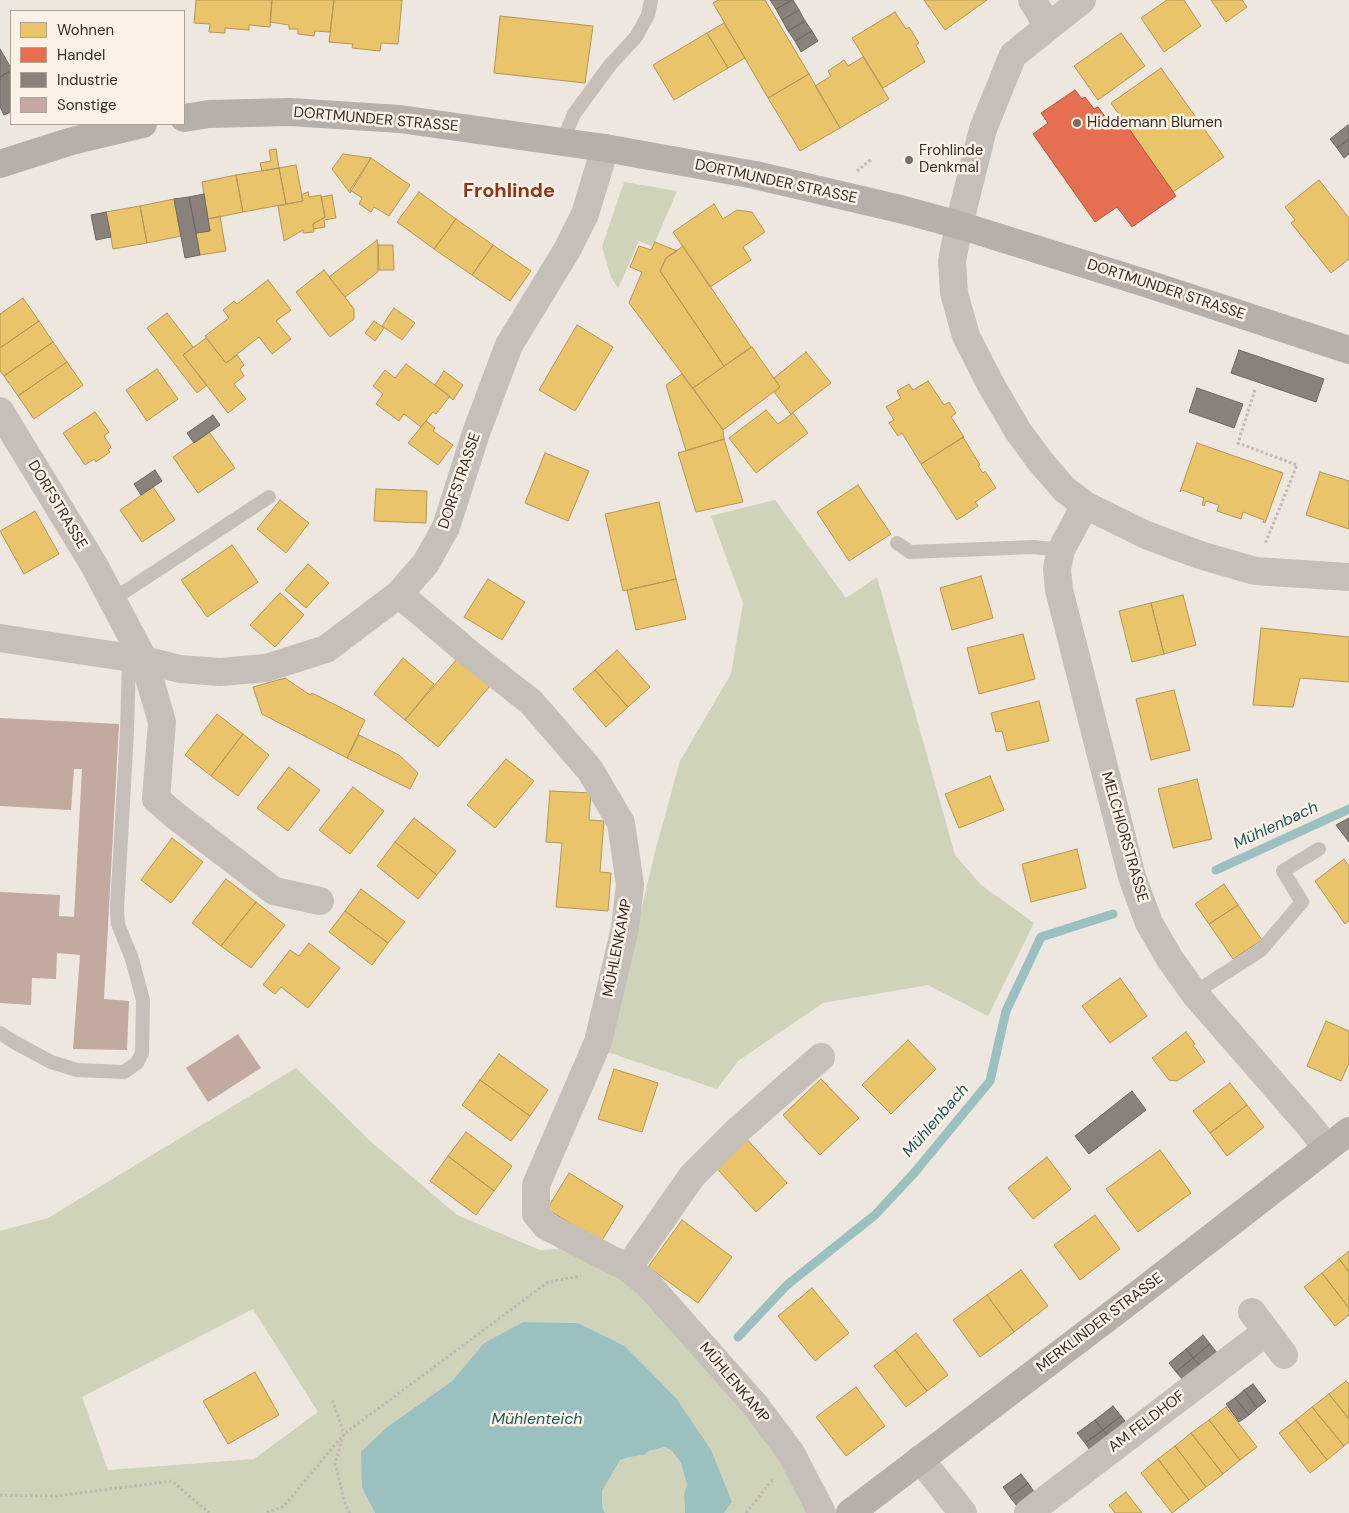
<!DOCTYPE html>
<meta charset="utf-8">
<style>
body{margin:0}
#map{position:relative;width:1349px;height:1513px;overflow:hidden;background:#ede7e0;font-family:"DM Sans",sans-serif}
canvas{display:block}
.legend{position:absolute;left:10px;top:10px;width:175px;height:115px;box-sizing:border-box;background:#fbf1e7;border:1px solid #ada29a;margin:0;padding:6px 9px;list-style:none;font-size:15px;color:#372c27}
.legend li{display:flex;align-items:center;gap:10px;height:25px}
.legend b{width:25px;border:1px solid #ada29a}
</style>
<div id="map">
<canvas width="1349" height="1513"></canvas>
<ul class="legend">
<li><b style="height:14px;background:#e9c46a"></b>Wohnen</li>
<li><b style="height:14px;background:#e76f51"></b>Handel</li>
<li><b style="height:14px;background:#8a817c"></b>Industrie</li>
<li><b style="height:14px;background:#c2aaa0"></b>Sonstige</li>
</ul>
</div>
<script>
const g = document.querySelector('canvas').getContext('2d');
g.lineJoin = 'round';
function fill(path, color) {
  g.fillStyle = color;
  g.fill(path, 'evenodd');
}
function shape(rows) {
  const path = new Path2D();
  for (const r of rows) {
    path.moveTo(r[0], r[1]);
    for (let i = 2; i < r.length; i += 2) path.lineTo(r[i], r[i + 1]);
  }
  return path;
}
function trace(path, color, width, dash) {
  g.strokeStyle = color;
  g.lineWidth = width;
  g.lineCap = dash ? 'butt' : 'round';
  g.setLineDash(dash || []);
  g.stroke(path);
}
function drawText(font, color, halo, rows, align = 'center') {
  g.font = font + ' "DM Sans",sans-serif';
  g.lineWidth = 5;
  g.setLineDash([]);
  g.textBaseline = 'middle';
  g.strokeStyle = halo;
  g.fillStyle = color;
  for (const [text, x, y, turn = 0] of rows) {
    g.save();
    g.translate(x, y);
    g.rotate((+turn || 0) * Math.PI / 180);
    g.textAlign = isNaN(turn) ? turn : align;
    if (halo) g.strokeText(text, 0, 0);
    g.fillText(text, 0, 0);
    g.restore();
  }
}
fill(shape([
 [624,182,677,191,653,247,639,241,618,288,611,277,602,247],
 [775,500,846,598,877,577,955,855,981,885,1034,923,988,1016,928,985,823,1003,738,1061,717,1089,607,1052,656,848,680,761,731,674,743,603,711,516],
 [296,1068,369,1140,457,1215,540,1250,590,1247,755,1405,814,1513,724,1513,732,1501,676,1398,625,1346,578,1323,523,1322,484,1343,452,1381,386,1428,362,1488,375,1513,0,1513,0,1231,48,1218],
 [253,1309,318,1412,254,1459,108,1470,82,1397],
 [665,1447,672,1451,681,1463,687,1485,684,1494,685,1513,605,1513,602,1506,602,1491,620,1460,629,1457,644,1455,649,1451]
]), '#ced3b9');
fill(shape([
 [523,1322,578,1323,625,1346,676,1398,711,1450,732,1502,724,1513,685,1513,684,1494,687,1485,681,1463,672,1451,665,1447,649,1451,644,1455,629,1457,620,1460,602,1491,602,1506,605,1513,375,1513,362,1488,361,1452,386,1428,452,1381,484,1343]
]), '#9ac0c0');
const homes = shape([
 [196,0,272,0,270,27,249,25,249,30,225,28,225,33,209,32,210,24,194,23,196,0],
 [272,0,334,0,330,32,315,31,314,36,298,34,298,29,289,29,289,25,270,22,272,0],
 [334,0,402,0,398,44,381,43,380,51,352,48,353,44,329,42,334,0],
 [718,0,765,0,809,74,768,98,713,3,718,0],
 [924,0,987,0,945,30,924,0],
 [1167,0,1184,0,1201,26,1164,52,1141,18,1167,0],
 [1211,0,1242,0,1247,7,1226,22,1211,0],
 [895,12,906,29,909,27,919,43,916,45,925,62,883,88,852,38,895,12],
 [500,16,593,26,585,83,494,73,500,16],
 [724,23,745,58,728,68,707,33,724,23],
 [707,33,728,68,674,100,653,65,707,33],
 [1121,33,1145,66,1098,100,1074,66,1121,33],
 [863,57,889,99,840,128,815,86,831,76,828,71,844,60,848,66,863,57],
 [1161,68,1224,157,1173,192,1111,103,1161,68],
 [809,74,840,128,800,151,768,98,809,74],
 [276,149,279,168,262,171,260,163,271,161,269,150,276,149],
 [343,154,371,158,350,193,332,169,343,154],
 [371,158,410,185,389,216,374,207,371,212,359,204,362,198,350,190,371,158],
 [296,165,303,201,286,204,279,168,296,165],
 [279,168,286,204,243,212,236,175,279,168],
 [236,175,243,212,208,219,202,182,236,175],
 [1319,180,1349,218,1349,259,1331,273,1291,223,1295,220,1285,207,1319,180],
 [308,192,309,197,321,195,325,217,313,224,314,232,303,233,303,230,284,241,278,206,303,201,301,195,308,192],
 [419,192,456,219,434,249,397,222,419,192],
 [332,195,336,218,324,220,325,227,314,229,313,224,325,217,321,197,332,195],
 [174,199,181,236,147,243,140,206,174,199],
 [714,204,723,219,737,210,752,212,765,232,743,247,751,260,710,287,673,232,714,204],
 [140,206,147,243,113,249,106,212,140,206],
 [220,216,226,251,200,255,196,233,210,231,208,219,220,216],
 [456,219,493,245,472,275,434,249,456,219],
 [377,240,378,245,378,272,345,297,329,277,377,240],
 [655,242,677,251,666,258,660,271,724,366,693,388,629,303,642,272,630,267,639,246,651,250,655,242],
 [378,245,393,245,394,270,379,270,378,245],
 [493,245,531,271,510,301,472,275,493,245],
 [683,246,751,347,724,366,660,271,666,258,683,246],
 [324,270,354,309,354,319,330,337,296,292,324,270],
 [268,280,291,310,276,321,291,339,272,354,259,337,226,363,205,336,229,318,223,310,234,301,237,304,268,280],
 [23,298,39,321,0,348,0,314,23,298],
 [394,308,415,323,402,340,382,326,394,308],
 [167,313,193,347,183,355,207,385,197,393,147,328,167,313],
 [39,321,53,342,4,376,0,371,0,348,39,321],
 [374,321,384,328,375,341,365,333,374,321],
 [577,325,613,347,575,411,539,390,577,325],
 [206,338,226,363,237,355,244,365,240,369,244,376,234,384,246,399,228,413,183,355,206,338],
 [53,342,67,362,18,396,4,376,53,342],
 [752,347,780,387,723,430,693,388,752,347],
 [806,352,831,383,791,414,774,392,780,387,774,378,806,352],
 [67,362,83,385,34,419,18,396,67,362],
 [406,364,450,396,436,414,433,412,421,427,404,414,399,421,376,404,383,394,373,386,385,370,395,378,406,364],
 [157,369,178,399,147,421,126,390,157,369],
 [444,371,463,385,453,400,435,385,444,371],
 [682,374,723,430,724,439,686,451,666,385,682,374],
 [928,381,944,405,949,402,956,413,951,417,964,437,921,464,902,433,898,436,889,423,894,420,886,407,901,398,897,391,909,384,913,390,928,381],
 [766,410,778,424,793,413,808,433,756,473,729,438,766,410],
 [95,412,109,432,104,436,111,447,108,450,110,452,96,462,94,459,85,465,63,433,95,412],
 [426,421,435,428,433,431,453,445,438,465,408,443,426,421],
 [209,432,235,468,198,493,173,457,209,432],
 [963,437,980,465,978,466,983,473,985,471,996,488,975,502,978,506,957,520,921,464,963,437],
 [724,439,743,502,696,512,678,453,724,439],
 [1197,443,1283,473,1265,523,1263,522,1264,520,1243,512,1241,519,1217,511,1219,505,1206,501,1204,506,1202,505,1204,498,1182,490,1180,492,1197,443],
 [545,453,589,471,568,521,525,503,545,453],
 [1320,472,1349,481,1349,529,1306,515,1320,472],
 [858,485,891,534,849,561,817,512,858,485],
 [153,487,175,520,142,542,120,510,153,487],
 [376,489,427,491,426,523,374,521,376,489],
 [280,500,309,523,286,553,257,529,280,500],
 [659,502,676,579,623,591,605,514,659,502],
 [35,511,59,554,24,574,0,531,35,511],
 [232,545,258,582,207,617,181,580,232,545],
 [308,564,329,583,306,608,285,590,308,564],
 [981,576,993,618,952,630,940,588,981,576],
 [488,579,525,602,502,640,464,617,488,579],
 [676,579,686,619,636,630,627,590,676,579],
 [280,593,304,615,275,647,250,625,280,593],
 [1183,595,1196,645,1164,654,1151,603,1183,595],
 [1151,603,1164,654,1132,662,1119,611,1151,603],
 [1261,628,1349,637,1349,682,1300,678,1293,707,1253,705,1261,628],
 [1023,634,1035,679,979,694,967,648,1023,634],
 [617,650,650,687,628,707,595,670,617,650],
 [403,658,434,684,405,720,374,694,403,658],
 [457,659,490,686,438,747,405,720,457,659],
 [595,670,628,707,606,727,573,689,595,670],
 [285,678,310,695,312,693,365,720,347,758,262,714,253,687,285,678],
 [1174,690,1190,750,1151,760,1136,699,1174,690],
 [1039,701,1049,741,1007,751,1002,731,996,732,991,713,1039,701],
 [217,714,243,734,211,776,185,755,217,714],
 [243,734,269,755,238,796,211,776,243,734],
 [359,735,399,755,418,773,410,789,347,758,359,735],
 [506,759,534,781,495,828,467,805,506,759],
 [289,767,320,790,288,831,257,808,289,767],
 [990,776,1004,810,959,828,945,794,990,776],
 [1197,779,1212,839,1173,848,1158,789,1197,779],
 [353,787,384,811,350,854,319,830,353,787],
 [550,791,591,793,589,820,604,821,600,872,611,873,608,911,556,907,562,843,546,842,550,791],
 [414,818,456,851,437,875,395,842,414,818],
 [172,838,203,862,171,903,141,880,172,838],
 [395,842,437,875,418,899,377,866,395,842],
 [1077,849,1086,888,1031,902,1022,864,1077,849],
 [1344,859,1349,866,1349,921,1345,924,1315,881,1344,859],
 [226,879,256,902,221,946,192,923,226,879],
 [1224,884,1238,905,1209,924,1195,904,1224,884],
 [361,889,405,922,388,943,345,911,361,889],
 [256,902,285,925,251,968,221,946,256,902],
 [1238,905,1262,940,1233,959,1209,924,1238,905],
 [345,911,388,943,372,965,329,932,345,911],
 [309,943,340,968,308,1008,281,987,275,994,263,985,290,950,299,956,309,943],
 [1120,978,1147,1016,1110,1043,1082,1006,1120,978],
 [1326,1021,1349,1031,1349,1063,1341,1081,1307,1066,1326,1021],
 [1186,1032,1195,1044,1193,1045,1205,1062,1177,1081,1169,1080,1152,1058,1186,1032],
 [908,1040,936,1069,891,1114,862,1085,908,1040],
 [499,1054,548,1090,530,1116,480,1080,499,1054],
 [614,1069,658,1083,642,1132,598,1119,614,1069],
 [821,1079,859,1118,820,1155,783,1115,821,1079],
 [480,1080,530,1116,511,1141,462,1105,480,1080],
 [1230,1083,1247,1105,1210,1133,1193,1111,1230,1083],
 [1247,1105,1264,1127,1227,1156,1210,1133,1247,1105],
 [466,1132,512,1166,494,1191,448,1156,466,1132],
 [743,1135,787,1183,756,1212,712,1163,743,1135],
 [1160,1150,1191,1193,1138,1232,1106,1189,1160,1150],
 [448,1156,494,1191,476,1215,430,1181,448,1156],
 [1047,1157,1071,1189,1033,1219,1008,1188,1047,1157],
 [569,1173,623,1206,601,1242,547,1209,569,1173],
 [1095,1215,1120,1249,1080,1280,1054,1245,1095,1215],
 [682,1220,732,1257,698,1303,648,1267,682,1220],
 [1349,1251,1349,1272,1339,1259,1349,1251],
 [1339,1259,1349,1272,1349,1308,1322,1273,1339,1259],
 [1021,1270,1048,1306,1014,1332,987,1295,1021,1270],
 [1322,1273,1349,1308,1349,1315,1335,1326,1304,1287,1322,1273],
 [812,1288,849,1333,815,1361,778,1316,812,1288],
 [987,1295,1014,1332,980,1357,953,1320,987,1295],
 [916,1333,948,1375,927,1391,895,1350,916,1333],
 [895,1350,927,1391,906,1407,874,1366,895,1350],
 [255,1372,279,1415,228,1444,203,1401,255,1372],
 [1346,1381,1349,1384,1349,1419,1329,1394,1346,1381],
 [856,1387,885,1426,846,1456,816,1417,856,1387],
 [1329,1394,1349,1419,1349,1442,1344,1446,1312,1407,1329,1394],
 [1226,1407,1257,1447,1240,1460,1209,1420,1226,1407],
 [1312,1407,1344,1446,1327,1460,1296,1420,1312,1407],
 [1209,1420,1240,1460,1223,1474,1191,1433,1209,1420],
 [1296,1420,1327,1460,1310,1473,1279,1433,1296,1420],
 [1191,1433,1223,1474,1206,1487,1175,1446,1191,1433],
 [1175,1446,1206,1487,1189,1500,1158,1459,1175,1446],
 [1158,1459,1189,1500,1172,1513,1141,1473,1158,1459],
 [1126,1492,1142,1513,1115,1513,1109,1505,1126,1492]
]);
fill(homes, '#e9c46a');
trace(homes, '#b49656', 1);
const shops = shape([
 [1075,90,1082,99,1085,97,1094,109,1098,107,1115,130,1125,123,1176,196,1132,227,1117,207,1095,222,1033,134,1048,123,1041,113,1075,90]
]);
fill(shops, '#e76f51');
trace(shops, '#b25b44', 1);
const industry = shape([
 [770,0,792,0,776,9,770,0],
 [793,0,799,10,782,20,776,9,793,0],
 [799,10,805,21,788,31,782,20,799,10],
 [805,21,812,31,795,41,788,31,805,21],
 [812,31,818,41,801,52,795,41,812,31],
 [0,49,11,68,11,70,0,77,0,49],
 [11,71,11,112,4,115,0,107,0,77,11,71],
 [1348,125,1349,139,1337,148,1330,139,1348,125],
 [1349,139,1349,154,1344,158,1337,148,1349,139],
 [204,194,210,231,196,233,189,197,204,194],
 [189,197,200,255,185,258,174,199,189,197],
 [106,212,111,237,96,240,91,215,106,212],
 [1239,350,1324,379,1316,402,1231,373,1239,350],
 [1197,388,1243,404,1234,428,1189,412,1197,388],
 [213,415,220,425,194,443,187,433,213,415],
 [155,470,162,481,141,495,134,484,155,470],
 [1349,818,1349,842,1336,825,1349,818],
 [1132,1091,1146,1110,1089,1154,1075,1136,1132,1091],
 [1203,1335,1210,1344,1193,1358,1186,1349,1203,1335],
 [1210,1344,1218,1354,1201,1367,1193,1358,1210,1344],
 [1186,1349,1193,1358,1176,1372,1169,1363,1186,1349],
 [1193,1358,1201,1367,1184,1381,1176,1372,1193,1358],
 [1253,1384,1266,1401,1257,1408,1244,1390,1253,1384],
 [1244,1390,1257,1408,1249,1415,1235,1398,1244,1390],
 [1235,1398,1249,1415,1239,1422,1226,1404,1235,1398],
 [1113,1406,1121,1416,1103,1430,1095,1420,1113,1406],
 [1121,1416,1128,1425,1110,1439,1103,1430,1121,1416],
 [1095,1420,1103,1430,1085,1443,1077,1433,1095,1420],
 [1103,1430,1110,1439,1092,1453,1085,1443,1103,1430],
 [1021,1474,1028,1483,1010,1497,1003,1487,1021,1474],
 [1028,1483,1035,1493,1017,1506,1010,1497,1028,1483]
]);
fill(industry, '#8a817c');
trace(industry, '#716862', 1);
trace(shape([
 [1216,870,1349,809],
 [738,1337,787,1285,875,1215,915,1172,990,1081,1006,1011,1041,937,1113,914]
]), '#9ac0c0', 9);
fill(shape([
 [0,718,119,724,104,999,129,1001,127,1050,73,1049,80,955,57,953,56,979,32,978,31,1005,0,1003,0,892,60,895,59,916,74,917,82,769,74,769,71,810,0,806],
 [238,1034,261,1068,208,1102,186,1068]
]), '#c2aaa0');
trace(shape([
 [857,171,872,159],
 [1255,390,1238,443,1297,465,1265,544],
 [0,1495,56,1496,172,1481,209,1513],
 [267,1513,284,1506,344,1434,332,1399],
 [350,1513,345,1504,335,1463,344,1434,548,1282,581,1276],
 [746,1513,774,1478]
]), '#bfb7b1', 3, [2.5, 2.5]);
trace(shape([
 [562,142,574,114,610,65,636,37,648,15,651,0],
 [897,543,910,552,1034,547,1061,550],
 [112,600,269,497],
 [1194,993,1261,950,1302,902,1283,871,1319,849],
 [0,1033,14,1042,51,1062,77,1070,124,1072,137,1063,142,1053,143,1000,132,959,118,924,117,909,127,731,129,658]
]), '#c6bfb9', 14);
trace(shape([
 [1032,0,1048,26],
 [1082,0,1013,55,983,129,959,225,952,261,954,293,966,336,991,385,1018,431,1040,461,1064,489,1085,505,1146,535,1200,555,1255,571,1349,577],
 [0,411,94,565,144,660,162,722,156,799,177,817,274,891,320,901],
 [1085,505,1061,550,1057,569,1059,590,1132,877,1149,923,1170,959,1194,993,1308,1124,1327,1148],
 [399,594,471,655,531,702,590,770,621,823,630,885,625,928,598,1042,536,1185,536,1214,546,1226,628,1268,648,1284,755,1405,791,1453,822,1513],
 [0,638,144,660,180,669,221,672,266,668,326,649,399,594,426,563,446,527,476,433,509,345,567,250,585,214,605,148],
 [628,1268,692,1176,738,1130,821,1057],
 [1252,1312,1284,1355],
 [920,1459,963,1513],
 [1028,1513,1266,1332]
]), '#c6bfb9', 28);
trace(shape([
 [184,118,209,114,290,112,400,119,605,148,755,175,904,210,959,225,1145,283,1349,350],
 [0,164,72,141,143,124],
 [850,1513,1123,1306,1349,1131]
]), '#b7afaa', 28);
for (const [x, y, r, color] of [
 [1077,123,5,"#776d68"],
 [909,160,5,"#776d68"]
]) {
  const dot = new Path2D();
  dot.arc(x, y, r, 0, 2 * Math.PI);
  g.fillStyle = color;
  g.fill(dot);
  trace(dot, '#fbf1e7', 2);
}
drawText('15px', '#372c27', '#fbf1e7', [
 ["DORTMUNDER STRASSE",376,120,5],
 ["DORTMUNDER STRASSE",776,182,12],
 ["DORTMUNDER STRASSE",1166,290,18],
 ["DORFSTRASSE",460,481,-71],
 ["DORFSTRASSE",57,505,59],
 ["MELCHIORSTRASSE",1124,837,74],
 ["MÜHLENKAMP",618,948,-79],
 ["MERKLINDER STRASSE",1100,1323,-37],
 ["MÜHLENKAMP",734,1383,50],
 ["AM FELDHOF",1147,1422,-37]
]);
drawText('15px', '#372c27', '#fbf1e7', [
 ["Hiddemann Blumen",1087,123],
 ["Frohlinde",919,151],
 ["Denkmal",919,168]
], 'left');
drawText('italic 16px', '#1a585c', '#fbf1e7', [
 ["Mühlenbach",1276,826,-25],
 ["Mühlenbach",936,1121,-49],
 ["Mühlenteich",537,1420]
]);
drawText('bold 20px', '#8b351b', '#fbf1e7', [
 ["Frohlinde",509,192]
]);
</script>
